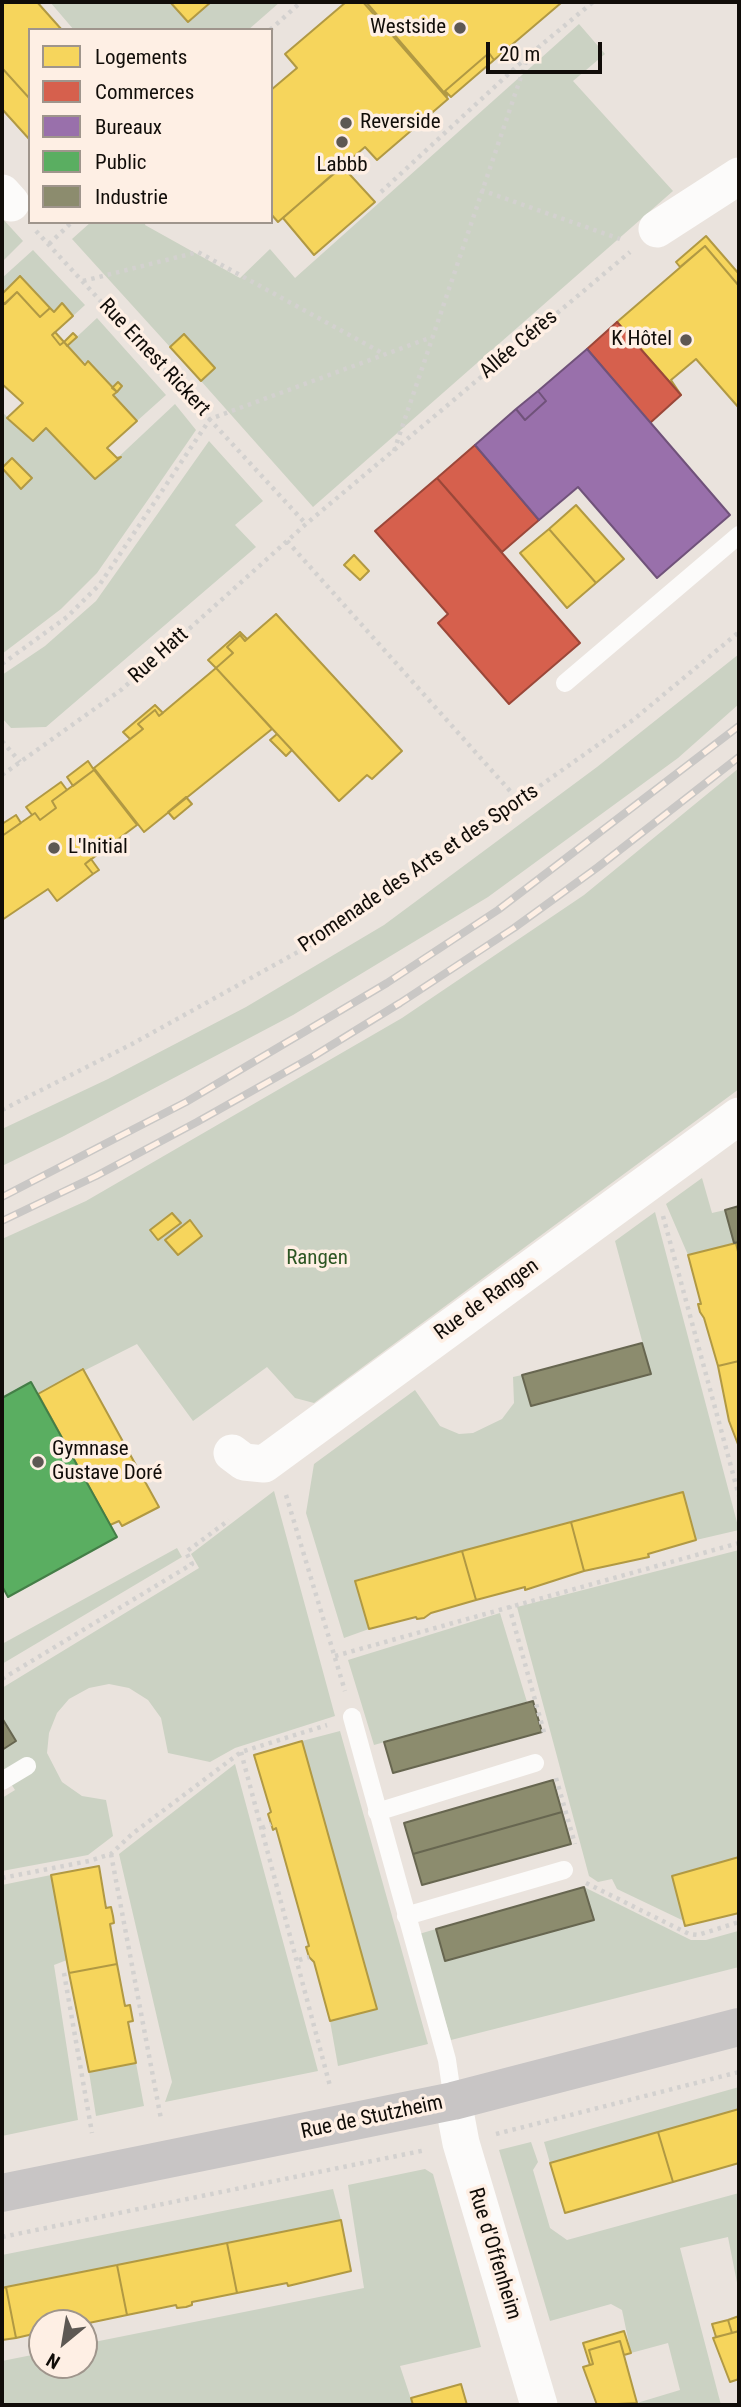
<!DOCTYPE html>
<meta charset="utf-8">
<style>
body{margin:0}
#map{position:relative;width:741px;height:2407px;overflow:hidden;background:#eae3dd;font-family:"Roboto Condensed",sans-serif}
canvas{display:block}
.frame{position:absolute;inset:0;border:4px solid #110d09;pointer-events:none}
.legend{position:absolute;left:28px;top:28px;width:245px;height:196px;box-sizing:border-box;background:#feefe4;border:2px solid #9f958c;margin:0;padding:9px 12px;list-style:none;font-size:21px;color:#110d09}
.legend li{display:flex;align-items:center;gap:14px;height:35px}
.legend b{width:35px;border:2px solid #9f958c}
.north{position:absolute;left:28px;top:2309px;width:70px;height:70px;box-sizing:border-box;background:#feefe4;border:2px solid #9f958c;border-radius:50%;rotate:210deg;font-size:19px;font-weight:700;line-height:28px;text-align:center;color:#110d09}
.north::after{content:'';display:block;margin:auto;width:24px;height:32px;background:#5d5853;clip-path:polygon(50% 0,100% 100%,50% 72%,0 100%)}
.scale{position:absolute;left:486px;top:42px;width:116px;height:32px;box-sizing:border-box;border:4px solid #110d09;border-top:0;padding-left:9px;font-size:21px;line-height:24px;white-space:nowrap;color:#110d09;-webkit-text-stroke:5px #feefe4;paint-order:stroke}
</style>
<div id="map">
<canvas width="741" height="2407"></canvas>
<div class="frame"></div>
<ul class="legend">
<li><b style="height:19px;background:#f6d55c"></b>Logements</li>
<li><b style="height:19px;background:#d6604d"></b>Commerces</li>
<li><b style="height:19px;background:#9970ab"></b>Bureaux</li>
<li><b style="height:19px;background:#5aae61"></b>Public</li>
<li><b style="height:19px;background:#8c8c6e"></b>Industrie</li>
</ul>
<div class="north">N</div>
<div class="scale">20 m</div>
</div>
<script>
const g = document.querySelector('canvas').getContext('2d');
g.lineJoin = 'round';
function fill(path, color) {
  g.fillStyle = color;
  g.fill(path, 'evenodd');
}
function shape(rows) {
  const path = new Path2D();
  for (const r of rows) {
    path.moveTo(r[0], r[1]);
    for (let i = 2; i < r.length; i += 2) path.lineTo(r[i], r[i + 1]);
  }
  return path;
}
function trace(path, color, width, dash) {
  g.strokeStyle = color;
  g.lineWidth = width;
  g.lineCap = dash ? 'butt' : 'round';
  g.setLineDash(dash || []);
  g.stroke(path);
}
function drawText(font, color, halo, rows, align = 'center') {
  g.font = font + ' "Roboto Condensed",sans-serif';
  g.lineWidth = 7;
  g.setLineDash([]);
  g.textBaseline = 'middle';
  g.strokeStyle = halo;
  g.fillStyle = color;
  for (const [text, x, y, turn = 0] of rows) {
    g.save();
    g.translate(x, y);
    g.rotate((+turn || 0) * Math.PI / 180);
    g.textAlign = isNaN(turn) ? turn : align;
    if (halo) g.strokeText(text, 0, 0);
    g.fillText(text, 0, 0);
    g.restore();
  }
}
fill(shape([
 [50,2,170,2,188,22,211,2,280,2,248,30,74,30],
 [579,24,605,54,573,81,673,191,313,507,201,381,215,368,184,334,170,347,72,239,91,222,146,222,145,225,240,278,270,249,295,278],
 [2,218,23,241,2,262],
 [33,250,85,305,73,316,62,304,54,312,20,277,2,294,2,278],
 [97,318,166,395,137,421,113,395,122,387,119,382,112,388,67,346],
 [175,404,196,430,152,494,97,573,61,609,2,654,2,412,33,441,46,428,95,479],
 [209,441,263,501,235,525,256,547,46,727,11,728,2,718,2,675,45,646,96,601],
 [739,654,739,704,678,758,488,897,293,1015,62,1137,2,1166,2,1129,108,1079,246,1007,384,925,597,767],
 [739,768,739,1089,314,1403,295,1398,267,1367,193,1421,137,1344,38,1394,31,1382,2,1398,2,1239,86,1201,402,1018,584,895],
 [702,1178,712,1213,725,1210,734,1243,688,1255,666,1204],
 [655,1212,739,1530,696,1540,682,1492,355,1580,369,1629,344,1638,306,1513,314,1464,415,1390,440,1426,459,1434,473,1433,502,1419,514,1403,513,1377,522,1375,531,1406,651,1374,615,1241],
 [274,1491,335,1716,235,1748,210,1762,168,1753,161,1718,148,1700,129,1688,109,1684,89,1688,69,1699,57,1713,49,1733,47,1753,62,1782,82,1796,106,1800,113,1836,88,1855,2,1871,2,1798,15,1790,2,1770,2,1750,16,1741,2,1718,2,1688,199,1568,191,1554],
 [177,1548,182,1557,2,1664,2,1644],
 [739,1550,739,1857,672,1876,684,1921,617,1889,612,1879,598,1882,589,1876,517,1607],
 [500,1613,527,1702,374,1745,348,1660],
 [340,1731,428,2044,338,2066,330,2021,377,2008,302,1741],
 [235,1764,318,2071,165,2102,172,2082,119,1854],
 [51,1875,67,1960,54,1965,78,2120,2,2136,2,1885],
 [584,1887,691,1940,706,1940,738,1931,739,1967,451,2040,419,1934,436,1929,445,1961,593,1920],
 [136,2063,144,2106,96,2116,89,2072],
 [739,2087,739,2109,550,2163,544,2142],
 [531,2142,538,2162,533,2170,550,2228,567,2240,739,2193,739,2293,728,2237,680,2248,721,2405,638,2405,637,2403,680,2390,668,2343,631,2353,622,2310,611,2304,550,2321,499,2150],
 [425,2169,433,2174,481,2347,400,2366,413,2405,2,2405,2,2361,42,2353,42,2365,84,2365,84,2344,364,2288,348,2185],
 [333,2189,341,2220,2,2288,2,2255]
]), '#cbd2c3');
const homes = shape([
 [2,2,37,2,62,30,30,30,30,99,2,68,2,2],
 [170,2,211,2,188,22,170,2],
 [346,2,363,2,448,99,377,160,365,147,278,222,271,214,271,90,297,68,285,54,346,2],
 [366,2,560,2,561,3,494,60,489,53,445,91,447,96,366,2],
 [489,53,494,60,451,97,445,91,489,53],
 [2,68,30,99,30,140,2,109,2,68],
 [342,166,375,202,314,255,283,218,342,166],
 [706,236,739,274,739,286,705,246,680,267,676,262,706,236],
 [705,246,739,286,739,408,696,359,671,380,681,395,617,322,705,246],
 [20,276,50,308,40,317,17,292,5,304,2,301,2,294,20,276],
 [17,292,40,317,50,308,54,312,62,303,63,304,73,316,52,335,60,345,64,342,85,365,88,361,117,392,113,395,137,421,107,448,117,458,121,457,95,479,46,428,33,441,7,418,23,403,2,384,2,306,17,292],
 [55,332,64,342,60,345,52,335,55,332],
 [73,333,77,337,67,346,64,342,73,333],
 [184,334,215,368,201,381,170,347,184,334],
 [118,382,122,386,117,392,112,388,118,382],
 [12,458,32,478,21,489,2,468,12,458],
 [576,505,624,559,596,583,549,529,576,505],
 [549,529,596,583,567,608,520,553,549,529],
 [354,555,369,571,360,580,344,565,354,555],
 [276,614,402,751,372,779,367,775,339,801,216,668,233,653,227,647,240,635,245,641,276,614],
 [240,632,247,639,245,641,240,635,227,647,233,653,216,668,208,660,240,632],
 [216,668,272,729,144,832,94,768,143,729,138,724,155,710,159,716,216,668],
 [155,705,163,713,159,716,155,710,138,724,143,729,130,739,123,732,155,705],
 [277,734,292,750,286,756,270,740,277,734],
 [88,761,94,770,73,786,67,777,88,761],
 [94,770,137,825,85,864,93,874,57,901,48,889,2,920,2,836,35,813,40,820,56,808,52,801,94,770],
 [61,782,67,790,52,801,56,808,40,820,35,813,32,815,26,807,61,782],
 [186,797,192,804,174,819,168,812,186,797],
 [16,815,21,823,2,836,2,824,16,815],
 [91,859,99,870,93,874,85,864,91,859],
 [172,1213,181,1223,158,1240,150,1230,172,1213],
 [190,1220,202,1236,178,1255,165,1240,190,1220],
 [736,1243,739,1256,739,1361,718,1366,704,1318,700,1312,698,1304,701,1304,688,1255,736,1243],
 [739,1361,739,1447,729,1421,718,1366,739,1361],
 [83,1369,159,1507,122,1526,119,1521,110,1525,38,1394,83,1369],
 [683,1492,696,1540,648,1554,649,1557,584,1571,571,1522,683,1492],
 [571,1522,584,1571,525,1590,525,1587,476,1600,462,1551,571,1522],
 [462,1551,476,1600,431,1613,424,1618,417,1619,416,1617,369,1629,355,1581,462,1551],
 [302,1741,377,2009,330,2021,314,1962,309,1957,306,1947,309,1946,276,1828,273,1830,268,1814,271,1812,254,1755,302,1741],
 [739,1857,739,1913,685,1926,672,1876,739,1857],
 [99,1866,106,1908,111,1907,113,1916,114,1923,110,1924,117,1964,69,1973,51,1875,99,1866],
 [117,1964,125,2006,130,2005,133,2021,128,2022,136,2063,89,2072,69,1973,117,1964],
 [739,2109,739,2163,673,2182,658,2132,739,2109],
 [658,2132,673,2182,565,2213,550,2163,658,2132],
 [341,2220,351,2271,288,2286,287,2283,237,2293,227,2243,341,2220],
 [227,2243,237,2293,192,2302,192,2305,186,2307,177,2308,176,2305,127,2315,117,2265,227,2243],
 [117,2265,127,2315,84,2324,42,2323,42,2332,16,2338,6,2287,117,2265],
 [6,2287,16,2338,2,2340,2,2288,6,2287],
 [739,2316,739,2331,732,2333,728,2320,739,2316],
 [728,2320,732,2333,716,2337,712,2324,728,2320],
 [624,2331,631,2353,624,2355,620,2341,589,2350,593,2364,590,2365,583,2343,624,2331],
 [739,2331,739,2379,730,2382,713,2338,739,2331],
 [620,2341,637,2403,597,2405,583,2367,593,2364,589,2350,620,2341],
 [461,2384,467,2405,413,2405,411,2398,461,2384]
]);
fill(homes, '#f6d55c');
trace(homes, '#b19943', 2);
const shops = shape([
 [617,322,681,395,650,423,587,349,617,322],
 [475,445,539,520,502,552,437,478,475,445],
 [437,478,580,643,509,704,438,623,448,614,375,531,437,478]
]);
fill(shops, '#d6604d');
trace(shops, '#9b4739', 2);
const offices = shape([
 [587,349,730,515,657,578,578,487,539,520,475,445,516,409,525,420,546,401,538,391,587,349],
 [538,391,546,401,525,420,516,409,538,391]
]);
fill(offices, '#9970ab');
trace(offices, '#70527a', 2);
const public = shape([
 [31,1382,117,1537,8,1597,2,1586,2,1398,31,1382]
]);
fill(public, '#5aae61');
trace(public, '#447e47', 2);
const industry = shape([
 [739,1206,739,1242,734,1243,725,1210,739,1206],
 [642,1343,651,1374,531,1406,522,1375,642,1343],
 [533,1701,542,1732,393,1773,384,1742,533,1701],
 [2,1718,16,1741,2,1750,2,1718],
 [553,1780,562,1812,413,1854,404,1823,553,1780],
 [562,1812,571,1844,422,1885,413,1854,562,1812],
 [584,1887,594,1920,445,1961,436,1929,584,1887]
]);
fill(industry, '#8c8c6e');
trace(industry, '#676650', 2);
trace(shape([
 [270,30,301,2],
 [481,190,620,239],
 [381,192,528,56,593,2],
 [36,231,306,524],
 [49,244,72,222],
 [83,281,198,252,384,354],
 [394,451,528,56],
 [287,541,519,801],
 [2,664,67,617,100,584,210,419,432,337],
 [2,741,20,762],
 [2,775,121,690,306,524,630,252],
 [2,1110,132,1044,332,933,633,720,739,632],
 [663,1216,739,1496],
 [286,1495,345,1691],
 [509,1606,545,1736],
 [335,1656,739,1543],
 [2,1679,192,1564,186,1552,229,1520],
 [241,1752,330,2086],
 [556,1778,575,1844],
 [262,1828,271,1824],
 [111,1854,161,2119],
 [2,1878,89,1861,111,1854,132,1834,241,1752,327,1725],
 [586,1883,689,1934,698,1935,739,1922],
 [299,1960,309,1957],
 [64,1973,92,2133],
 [496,2134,739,2072],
 [2,2237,426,2150]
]), '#d3d1cf', 4.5, [3.5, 5]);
trace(shape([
 [565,683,739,535],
 [352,1717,447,2060,453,2101],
 [2,1781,27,1766],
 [377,1812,535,1763],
 [406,1916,564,1870]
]), '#fcfbfa', 18);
trace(shape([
 [2,193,11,203],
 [657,229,739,176],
 [232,1453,244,1462,264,1464,739,1116],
 [453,2101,461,2143,539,2405]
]), '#fcfbfa', 37);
trace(shape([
 [2,2193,453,2101,739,2027]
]), '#c8c5c5', 38);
const rail = shape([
 [2,1197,186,1102,387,983,498,910,739,726],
 [2,1221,96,1176,197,1122,314,1056,400,1003,514,928,598,867,739,757]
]);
trace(rail, '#c9c7c5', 8);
trace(rail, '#feefe4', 5, [16]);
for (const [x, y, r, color] of [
 [460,28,7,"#5d5853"],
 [346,123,7,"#5d5853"],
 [342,142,7,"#5d5853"],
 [686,340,7,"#5d5853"],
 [54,848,7,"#5d5853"],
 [38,1462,7,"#5d5853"]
]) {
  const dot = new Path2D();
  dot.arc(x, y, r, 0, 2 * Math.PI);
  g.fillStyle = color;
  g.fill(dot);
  trace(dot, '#feefe4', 2.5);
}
drawText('21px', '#110d09', '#feefe4', [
 ["Westside",446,28,"right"],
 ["Reverside",360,123],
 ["Labbb",342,166,"center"],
 ["K Hôtel",672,340,"right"],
 ["L'Initial",68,848],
 ["Gymnase",52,1450],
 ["Gustave Doré",52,1474]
], 'left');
drawText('21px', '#110d09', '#feefe4', [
 ["Allée Cérès",519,345,-40],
 ["Rue Ernest Rickert",154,358,47],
 ["Rue Hatt",159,656,-42],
 ["Promenade des Arts et des Sports",419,869,-34],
 ["Rue de Rangen",487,1300,-36],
 ["Rue de Stutzheim",372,2118,-12],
 ["Rue d'Offenheim",494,2254,73]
]);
drawText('21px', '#2d5623', '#feefe4', [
 ["Rangen",317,1259]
]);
</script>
